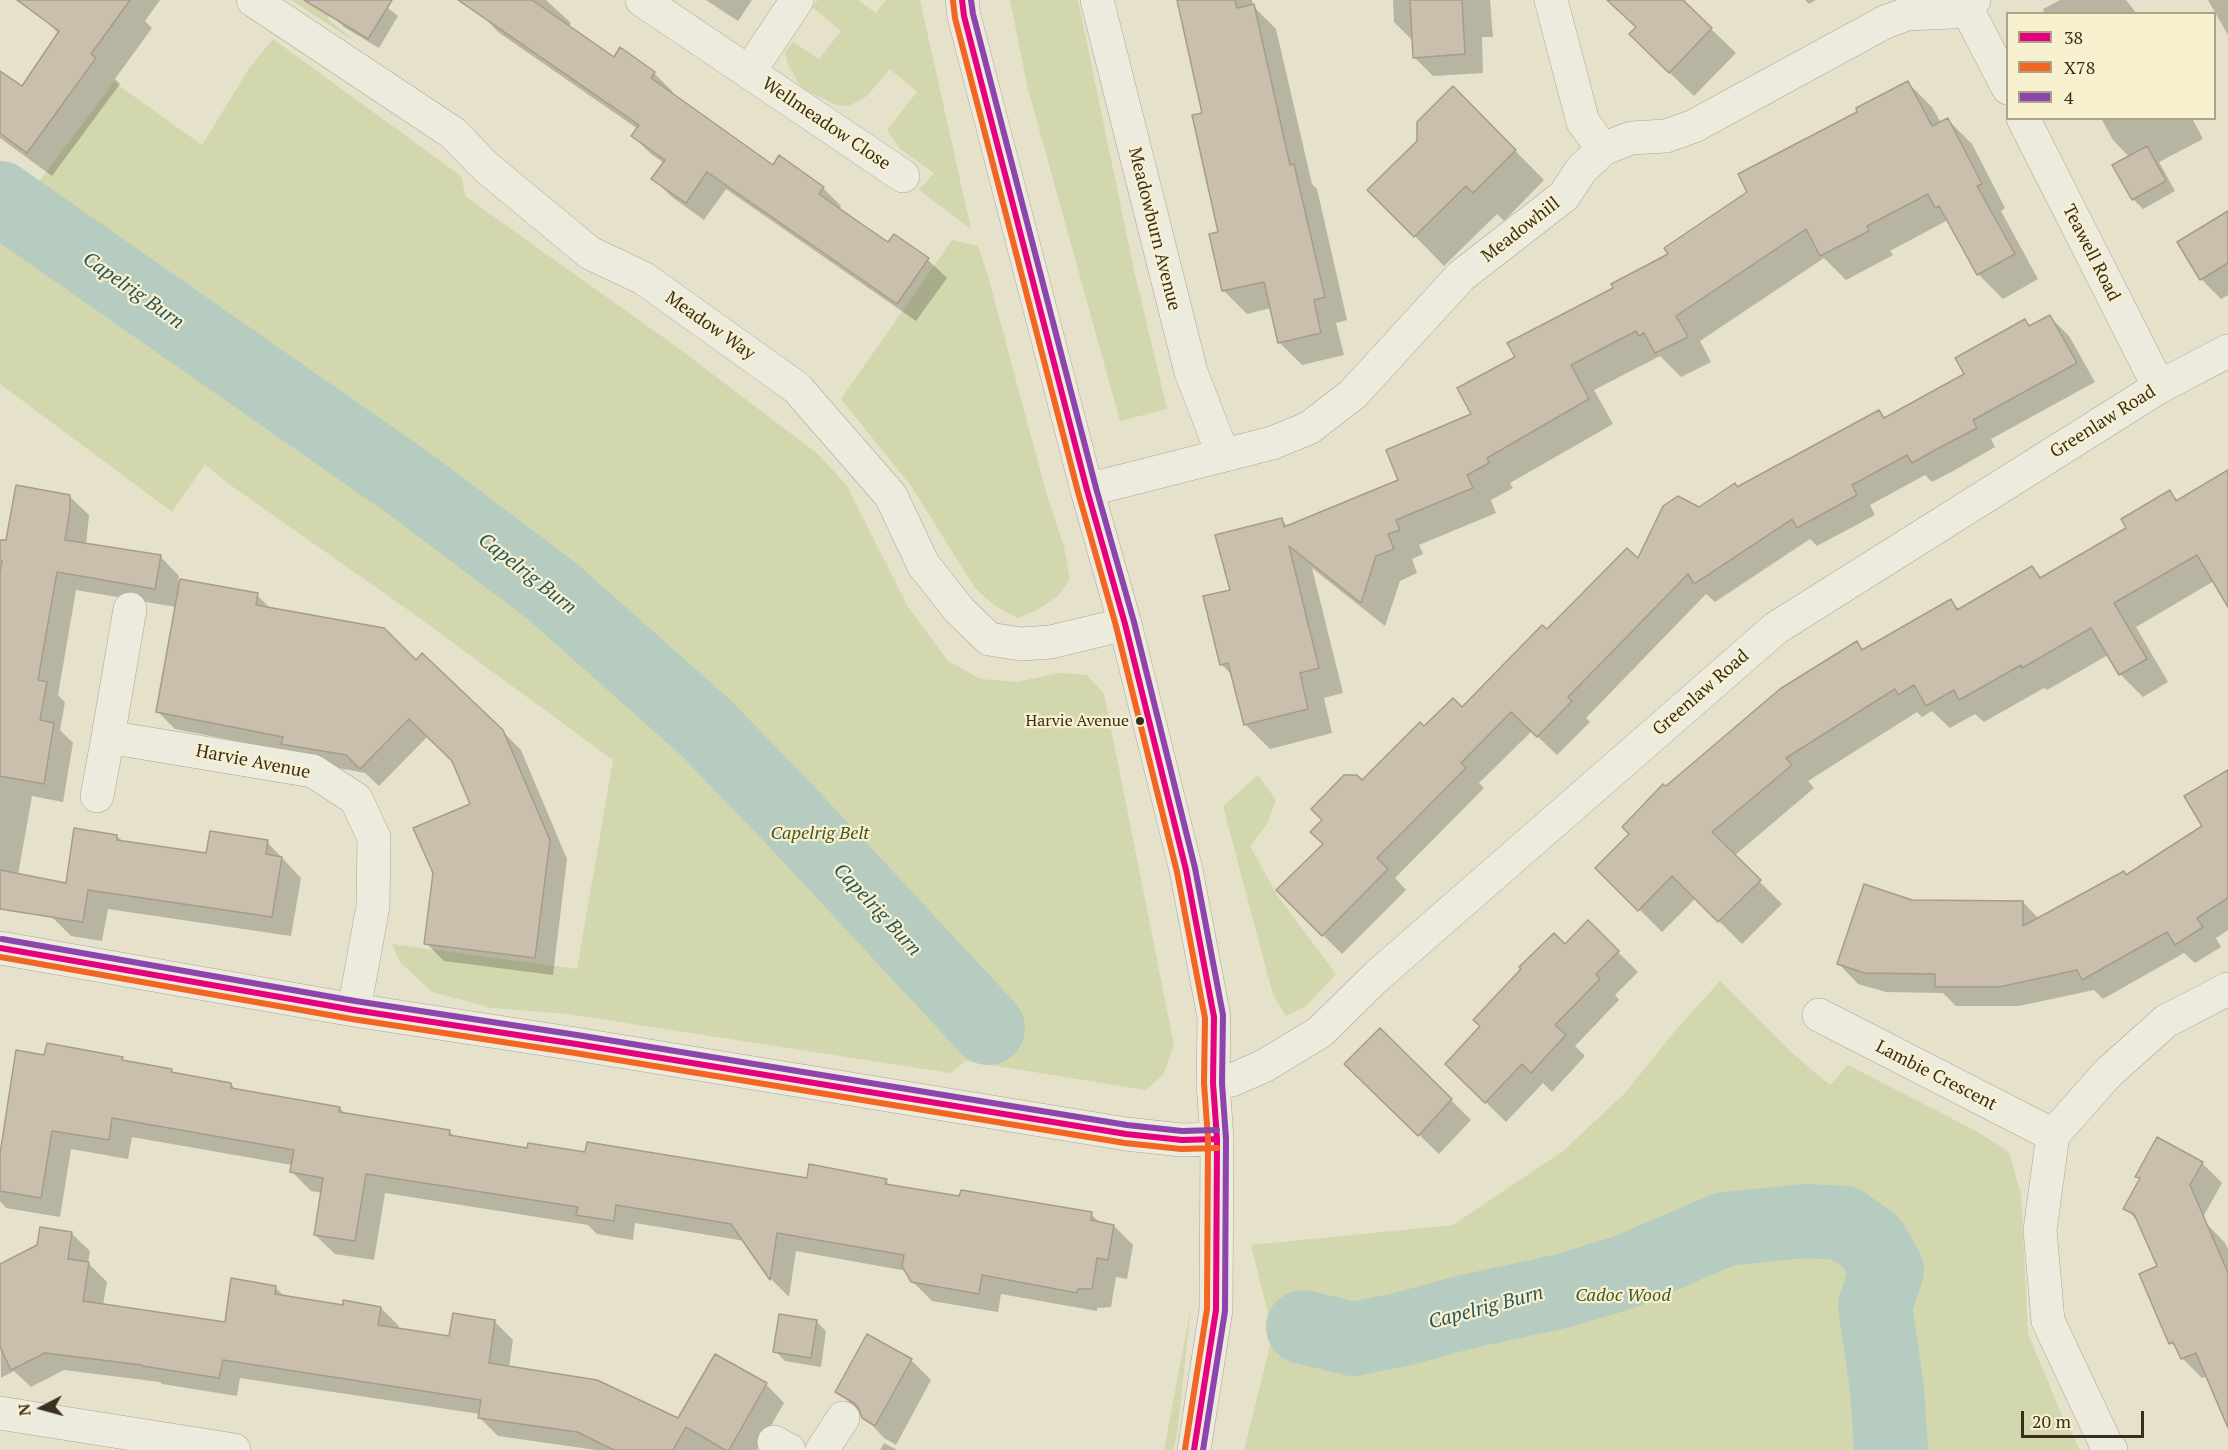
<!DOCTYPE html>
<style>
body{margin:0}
#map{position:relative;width:2228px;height:1450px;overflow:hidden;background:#e6e1cb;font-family:"PT Serif",serif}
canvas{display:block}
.legend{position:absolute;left:2006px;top:12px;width:210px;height:108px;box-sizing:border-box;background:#f8f1d0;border:2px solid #aca388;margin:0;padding:8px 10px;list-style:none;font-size:18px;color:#3a2e1c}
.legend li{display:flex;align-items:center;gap:12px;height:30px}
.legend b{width:30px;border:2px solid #aca388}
.north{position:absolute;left:12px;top:1378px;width:60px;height:60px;-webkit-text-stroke:4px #f8f1d0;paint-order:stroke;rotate:264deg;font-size:16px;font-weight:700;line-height:24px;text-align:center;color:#3a2e1c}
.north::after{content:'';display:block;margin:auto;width:21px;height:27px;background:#3a2e1c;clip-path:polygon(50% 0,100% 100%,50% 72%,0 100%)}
.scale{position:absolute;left:2021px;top:1411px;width:123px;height:27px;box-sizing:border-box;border:3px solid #3a2e1c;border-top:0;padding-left:8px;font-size:18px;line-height:21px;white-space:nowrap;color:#3a2e1c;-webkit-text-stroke:4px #f8f1d0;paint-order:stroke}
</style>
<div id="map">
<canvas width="2228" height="1450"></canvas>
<ul class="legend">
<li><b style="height:8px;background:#e5007d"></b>38</li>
<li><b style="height:8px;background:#f26522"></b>X78</li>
<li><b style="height:8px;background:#8e44ad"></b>4</li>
</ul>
<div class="north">N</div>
<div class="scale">20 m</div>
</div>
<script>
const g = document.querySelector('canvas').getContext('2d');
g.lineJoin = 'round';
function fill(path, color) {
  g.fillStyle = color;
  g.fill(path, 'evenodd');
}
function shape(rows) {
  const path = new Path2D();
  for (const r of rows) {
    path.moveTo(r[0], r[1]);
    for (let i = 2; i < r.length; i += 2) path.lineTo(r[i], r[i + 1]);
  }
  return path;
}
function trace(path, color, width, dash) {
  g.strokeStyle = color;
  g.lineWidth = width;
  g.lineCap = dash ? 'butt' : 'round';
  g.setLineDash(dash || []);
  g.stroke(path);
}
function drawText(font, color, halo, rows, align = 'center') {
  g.font = font + ' "PT Serif",serif';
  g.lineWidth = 4.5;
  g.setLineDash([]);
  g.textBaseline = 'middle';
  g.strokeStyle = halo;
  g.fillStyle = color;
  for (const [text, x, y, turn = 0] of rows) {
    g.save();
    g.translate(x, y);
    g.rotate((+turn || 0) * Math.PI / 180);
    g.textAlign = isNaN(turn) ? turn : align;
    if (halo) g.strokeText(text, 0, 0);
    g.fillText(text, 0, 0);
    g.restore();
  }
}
fill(shape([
 [291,0,321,0,330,13,328,19,357,43],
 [818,0,858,0,876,13,886,0,920,0,971,229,919,190,934,173,900,149,887,130,917,92,890,69,867,96,849,106,837,105,802,89,788,64,785,52,793,42,819,59,841,31,812,7],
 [1010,0,1078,0,1134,270,1167,409,1120,421,1028,89],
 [273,39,461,176,466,197,674,345,818,454,847,486,908,607,948,661,981,679,1017,682,1059,673,1087,675,1104,694,1174,1045,1163,1075,1145,1090,966,1061,950,1073,568,1014,492,1008,432,992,400,962,392,944,577,969,613,760,411,612,226,482,205,464,172,512,0,384,0,170,33,190,114,82,202,145,250,67],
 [952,240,978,246,988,276,1046,492,1064,547,1070,579,1057,597,1035,611,1018,618,995,606,975,588,911,486,841,399],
 [1258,775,1276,800,1267,824,1250,846,1277,895,1336,974,1306,1006,1286,1016,1273,995,1223,806],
 [1720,981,1792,1053,1830,1085,1848,1065,1976,1131,2009,1152,2021,1195,2028,1334,2061,1413,2080,1450,1244,1450,1273,1334,1251,1245,1453,1225,1563,1151,1625,1093,1675,1031],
 [1191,1307,1177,1435,1173,1450,1164,1450]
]), '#d2d7ad');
fill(shape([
 [55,0,160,0,145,21,152,28,115,79,120,84,52,176,0,138,0,72,22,88,59,34,42,17],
 [345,0,378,0,398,16,379,48,344,27,334,17],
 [469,0,546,0,571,23,568,27,614,59,621,49,654,73,673,92,671,94,773,167,823,188,841,206,839,210,889,245,895,236,928,260,947,278,916,321,726,189,704,220,672,197,653,179,664,163,651,154,633,136,638,129,498,32],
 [706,0,752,0,738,21],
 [1178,0,1252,0,1253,6,1276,29,1312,184,1317,189,1347,320,1336,323,1344,355,1302,365,1279,342,1271,308,1247,314,1224,291,1211,236,1220,234,1204,114],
 [1393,0,1490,0,1493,37,1482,37,1483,73,1433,76,1414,57,1414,42,1394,22],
 [1609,0,1681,0,1736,53,1694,96,1655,59,1637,28],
 [1805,0,1816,0,1809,4],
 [2060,0,2126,0,2137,14,2045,14,2043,9],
 [2208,0,2228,0,2228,35],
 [1908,83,1932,107,1941,123,1948,120,1972,144,2005,208,2001,211,2038,279,2003,299,1978,274,1948,220,1890,251,1893,255,1846,280,1824,258,1700,341,1711,362,1681,377,1660,356,1594,390,1613,424,1510,483,1513,488,1491,500,1496,513,1419,545,1423,554,1412,559,1417,573,1400,581,1385,626,1312,568,1343,693,1324,698,1332,733,1270,749,1245,724,1233,676,1222,665,1231,591,1282,520,1288,527,1400,481,1473,415,1517,358,1615,288,1670,255,1749,192,1859,112],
 [1453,88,1544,180,1504,221,1497,214,1444,266,1370,190,1418,142],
 [2101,118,2192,118,2203,139,2159,162,2175,191,2143,209,2133,199,2129,157,2113,140],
 [2228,212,2228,295,2221,299,2201,279,2179,242],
 [2050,317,2069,336,2095,382,1991,439,1995,447,1955,470,1932,482,1925,475,1870,505,1875,515,1817,546,1810,539,1715,602,1706,594,1586,718,1590,722,1557,755,1532,731,1479,783,1484,788,1395,878,1406,890,1342,954,1278,890,1325,844,1362,782,1424,728,1462,709,1547,632,1638,561,1699,509,1879,412,1886,419,1966,375,2025,321,2031,327],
 [2228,471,2228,604,2214,581,2136,627,2168,682,2143,697,2120,674,2108,655,2047,690,2044,688,1984,722,1975,714,1950,728,1932,711,1922,717,1917,712,1808,781,1814,788,1734,856,1782,904,1742,944,1696,898,1662,932,1598,868,1631,834,1666,788,1857,643,1864,650,1951,601,1960,610,2032,568,2043,579,2128,529,2169,492,2179,501],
 [69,496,89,515,86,545,160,556,179,576,178,580,257,595,272,610,416,662,502,731,521,750,567,859,553,975,444,961,426,943,472,805,453,761,428,736,379,786,365,773,301,761,292,752,175,729,157,711,176,607,76,590,58,695,65,702,60,730,73,743,63,802,32,796,15,892,0,889,0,541,7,541],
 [2228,775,2228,930,2216,938,2221,947,2195,963,2184,953,2103,999,2094,990,2019,1006,1956,1006,1943,993,1886,992,1858,984,1839,964,1912,901,2023,902,2039,919,2127,876,2204,826],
 [117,836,123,842,207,855,267,842,301,878,291,936,108,909,102,941,71,936,51,916,67,885],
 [1588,922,1638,972,1615,995,1619,1000,1575,1046,1585,1056,1552,1092,1543,1083,1506,1122,1447,1064],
 [1380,1030,1471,1120,1439,1154,1367,1085],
 [46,1057,122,1059,126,1063,171,1070,175,1074,231,1084,237,1091,340,1108,346,1115,449,1131,455,1137,528,1150,586,1154,808,1180,886,1181,892,1187,961,1198,1091,1214,1101,1224,1114,1226,1133,1245,1127,1279,1116,1277,1111,1307,1097,1308,1097,1311,1001,1294,998,1312,932,1301,912,1281,907,1271,796,1251,789,1297,771,1279,745,1241,635,1223,633,1240,597,1234,588,1225,385,1193,374,1260,335,1254,315,1235,322,1193,311,1191,291,1171,292,1165,132,1137,128,1159,71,1149,60,1217,6,1208,0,1201,0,1154],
 [2202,1163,2222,1183,2198,1226,2206,1223,2225,1243,2228,1249,2228,1427,2207,1376,2202,1378,2182,1358,2179,1351,2171,1343,2159,1267,2139,1222,2125,1208,2141,1180,2137,1176],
 [71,1233,90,1251,88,1263,107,1282,103,1305,226,1324,275,1287,285,1297,344,1306,381,1308,399,1326,398,1330,450,1338,495,1322,513,1340,509,1367,678,1420,766,1384,784,1403,757,1450,596,1450,498,1436,480,1418,480,1414,240,1378,237,1396,162,1384,160,1382,64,1370,31,1387,14,1371,1,1378,0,1266],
 [816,1321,826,1331,821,1367,785,1361,775,1351],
 [911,1360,931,1380,896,1445,884,1438,862,1414,837,1391],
 [884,1443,897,1450,880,1450]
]), '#0003');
trace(shape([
 [0,198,414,487,553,592,705,727,792,817,988,1028],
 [1303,1327,1353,1339,1403,1329,1465,1312,1562,1291,1625,1272,1725,1229,1805,1221,1844,1223,1872,1243,1887,1270,1875,1306,1887,1389,1891,1450]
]), '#b7ccc1', 74);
const building = shape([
 [17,0,130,0,91,54,96,58,27,153,0,133,0,71,22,86,59,31,17,0],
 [304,0,392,0,368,39,304,0],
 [458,0,532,0,614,57,620,47,655,72,651,78,773,165,779,155,824,187,819,194,853,218,888,242,894,234,929,258,897,304,707,172,686,203,651,179,665,160,631,136,639,125,458,0],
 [1177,0,1235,0,1237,8,1254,4,1290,165,1294,164,1325,297,1314,300,1321,333,1278,343,1264,282,1222,291,1209,234,1218,232,1192,115,1202,113,1177,0],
 [1410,0,1462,0,1465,54,1413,58,1410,0],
 [1607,0,1683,0,1712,28,1669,73,1629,34,1636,27,1607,0],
 [1908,81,1932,126,1948,118,1982,184,1977,186,2015,254,1977,275,1939,206,1935,208,1928,194,1867,226,1869,231,1820,256,1806,229,1676,316,1688,337,1655,353,1644,333,1639,336,1636,331,1571,365,1589,399,1487,458,1489,463,1467,475,1473,488,1396,520,1400,530,1388,534,1394,549,1376,556,1361,603,1289,546,1319,668,1300,673,1308,709,1244,725,1228,663,1220,665,1203,596,1230,590,1215,535,1282,518,1284,527,1398,480,1386,450,1471,414,1457,388,1515,357,1507,343,1613,288,1611,284,1668,254,1664,248,1747,192,1738,174,1857,112,1856,108,1908,81],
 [1453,86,1516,150,1473,193,1466,186,1414,237,1367,190,1417,141,1417,122,1453,86],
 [2147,146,2166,181,2132,200,2112,165,2147,146],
 [2228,211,2228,263,2200,280,2177,242,2228,211],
 [2050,315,2077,363,1973,420,1977,428,1935,450,1912,463,1907,455,1852,485,1857,495,1797,528,1792,519,1694,584,1688,574,1568,697,1572,701,1537,737,1511,712,1461,763,1466,768,1377,858,1388,869,1322,936,1276,890,1323,844,1310,832,1322,820,1311,809,1344,775,1357,775,1362,780,1420,722,1424,726,1453,698,1462,707,1542,625,1547,629,1627,548,1638,558,1663,506,1678,496,1699,507,1735,483,1737,487,1879,410,1884,418,1964,374,1955,358,2025,319,2029,326,2050,315],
 [2228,470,2228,607,2197,555,2114,603,2147,659,2119,675,2091,628,2022,668,2021,665,1959,700,1954,690,1926,706,1914,685,1898,695,1895,689,1786,758,1792,765,1712,832,1761,880,1718,922,1672,876,1638,911,1595,868,1629,834,1622,827,1663,784,1666,786,1780,689,1857,641,1862,650,1951,599,1957,610,2032,566,2040,578,2126,528,2121,519,2170,490,2176,501,2228,470],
 [16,485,70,495,70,509,65,540,161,555,155,589,57,572,38,680,47,682,40,720,54,723,44,784,0,776,0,571,2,561,0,560,0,540,6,540,16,485],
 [180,579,258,593,256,605,384,628,416,660,422,653,503,730,550,840,535,958,424,944,433,873,413,828,470,804,452,761,409,719,360,769,346,755,281,744,283,737,156,712,180,579],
 [2228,770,2228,898,2197,918,2203,927,2175,945,2167,932,2082,980,2077,970,1999,987,1935,987,1935,974,1865,973,1837,964,1864,884,1912,900,2023,901,2023,926,2124,871,2126,875,2202,826,2184,796,2228,770],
 [74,828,117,835,117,840,206,853,210,831,268,840,266,854,282,857,272,917,88,890,83,922,0,909,0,870,66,883,74,828],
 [1588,920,1619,951,1596,974,1600,979,1555,1025,1566,1035,1531,1073,1522,1064,1485,1103,1445,1064,1480,1026,1473,1020,1521,969,1519,967,1554,933,1565,944,1588,920],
 [1380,1028,1452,1099,1418,1136,1344,1064,1380,1028],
 [47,1043,123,1057,122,1060,172,1069,171,1072,231,1083,231,1088,340,1107,339,1112,450,1130,449,1135,527,1148,528,1143,585,1152,587,1142,807,1178,809,1164,887,1179,885,1184,959,1196,961,1190,1092,1212,1091,1220,1114,1225,1108,1260,1097,1258,1092,1289,1078,1289,1077,1293,982,1275,979,1294,911,1282,902,1266,904,1255,777,1233,770,1280,731,1224,616,1205,614,1221,576,1215,578,1207,366,1174,355,1241,314,1235,323,1178,290,1172,294,1150,112,1118,109,1140,52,1131,41,1198,0,1191,0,1154,16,1050,44,1055,47,1043],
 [2157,1137,2203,1162,2190,1185,2228,1273,2228,1428,2196,1353,2181,1359,2173,1342,2169,1344,2139,1274,2157,1266,2134,1214,2123,1209,2140,1178,2135,1177,2157,1137],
 [40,1227,72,1232,68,1259,89,1262,83,1301,225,1322,231,1278,276,1286,275,1294,343,1305,343,1300,381,1307,378,1325,417,1331,449,1336,453,1313,495,1320,489,1363,597,1380,678,1418,715,1354,767,1383,729,1450,725,1450,686,1427,673,1450,614,1450,577,1432,478,1418,481,1400,223,1360,219,1378,142,1366,142,1365,45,1353,11,1370,0,1347,0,1264,37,1245,40,1227],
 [779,1314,817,1320,811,1358,773,1352,779,1314],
 [867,1334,912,1359,875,1426,862,1418,859,1409,854,1403,835,1392,867,1334]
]);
fill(building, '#cabfac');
trace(building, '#a69c8a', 1.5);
const minor = shape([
 [253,0,453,133,486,167,590,253,643,278,797,388,891,496,923,564,960,611,989,639,1021,644,1051,642,1125,624],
 [642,0,903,176],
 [962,0,964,16,1087,490,1125,624,1186,870,1214,1017,1213,1083,1217,1139,1216,1310,1194,1450],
 [1097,0,1191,372,1223,455],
 [1551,0,1583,122,1603,149],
 [1965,5,2008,88],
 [749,72,797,0],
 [2023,118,2159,387],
 [1087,490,1272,443,1309,428,1353,394,1461,276,1564,196,1581,170,1603,149,1631,138,1666,136,1694,126,1885,22,1907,14,1952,12,1974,0],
 [108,737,130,609],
 [97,796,108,737,313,771,356,799,374,838,373,906,354,1010],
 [0,948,354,1010,576,1044,1126,1134,1182,1140,1217,1139],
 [1819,1015,2053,1135],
 [1213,1083,1232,1080,1264,1066,1320,1032,1377,976,1776,628,2159,387,2228,351],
 [0,1413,234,1450],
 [774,1442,789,1450],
 [822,1450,843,1418],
 [2111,1450,2106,1444,2048,1321,2040,1230,2053,1135,2108,1073,2166,1021,2228,989]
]);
trace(minor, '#aba595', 34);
trace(minor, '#edeade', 33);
trace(shape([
 [962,0,964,16,1087,490,1125,624,1186,870,1214,1017,1213,1083,1217,1139,1216,1310,1194,1450],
 [0,948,354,1010,576,1044,1126,1134,1182,1140,1217,1139]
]), '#e5007d', 6);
trace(shape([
 [953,1,955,18,1078,492,1116,626,1177,872,1205,1018,1204,1083,1208,1139,1207,1309,1185,1449],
 [0,957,352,1019,575,1053,1125,1143,1181,1149,1217,1148]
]), '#f26522', 6);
trace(shape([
 [971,0,973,14,1096,488,1134,622,1195,868,1223,1015,1222,1083,1226,1139,1225,1311,1203,1450],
 [2,939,355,1001,577,1035,1127,1125,1182,1131,1217,1130]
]), '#8e44ad', 6);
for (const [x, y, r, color] of [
 [1140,721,5,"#3a2e1c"]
]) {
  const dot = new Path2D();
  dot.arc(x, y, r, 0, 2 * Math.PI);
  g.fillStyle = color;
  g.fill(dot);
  trace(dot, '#f8f1d0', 2);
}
drawText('16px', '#3a2e1c', '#f8f1d0', [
 ["Harvie Avenue",1129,721]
], 'right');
drawText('18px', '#3a2e1c', '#f8f1d0', [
 ["Wellmeadow Close",826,124,34],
 ["Meadowburn Avenue",1154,229,76],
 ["Meadowhill",1521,230,-38],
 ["Teawell Road",2091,253,63],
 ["Meadow Way",710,326,35],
 ["Greenlaw Road",2103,422,-32],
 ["Greenlaw Road",1701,693,-41],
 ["Harvie Avenue",253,762,11],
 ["Lambie Crescent",1936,1076,27]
]);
drawText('italic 18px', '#435722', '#f8f1d0', [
 ["Capelrig Belt",820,834],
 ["Cadoc Wood",1623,1296]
]);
drawText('italic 20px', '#2b575a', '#f8f1d0', [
 ["Capelrig Burn",133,291,35],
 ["Capelrig Burn",527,574,38],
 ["Capelrig Burn",877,910,47],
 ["Capelrig Burn",1486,1308,-15]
]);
</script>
